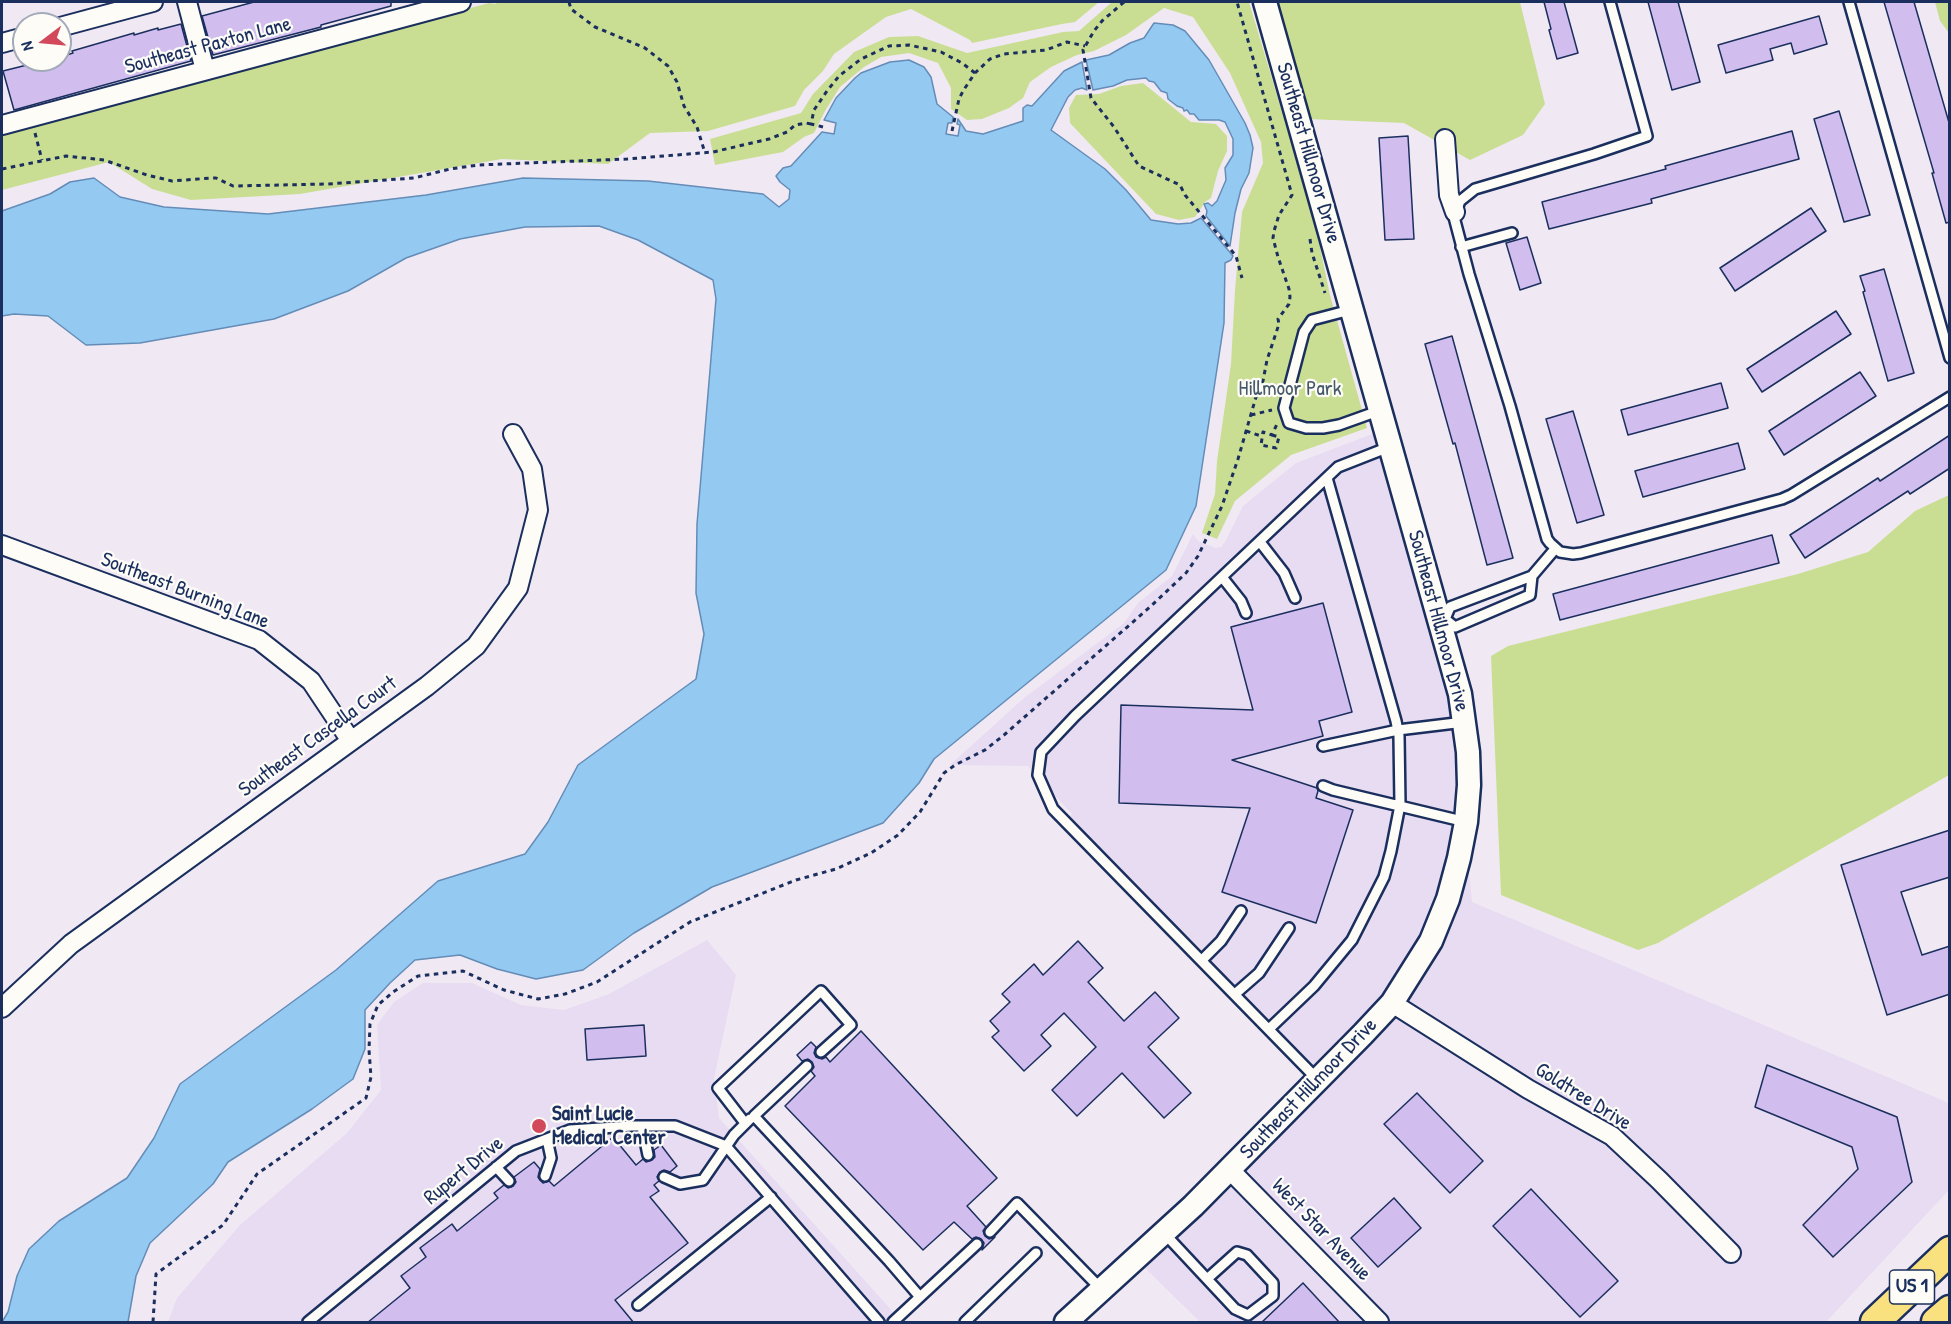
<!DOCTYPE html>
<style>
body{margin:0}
#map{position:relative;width:1951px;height:1324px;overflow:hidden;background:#f0e9f4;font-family:"Patrick Hand",sans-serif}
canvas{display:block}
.frame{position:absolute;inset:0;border:3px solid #1b2f5e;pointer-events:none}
.north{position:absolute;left:12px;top:12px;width:60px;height:60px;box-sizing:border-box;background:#fdfcf7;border:2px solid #a3aaba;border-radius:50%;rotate:254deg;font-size:16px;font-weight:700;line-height:24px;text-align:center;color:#1b2f5e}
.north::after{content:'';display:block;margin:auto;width:21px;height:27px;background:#d1495b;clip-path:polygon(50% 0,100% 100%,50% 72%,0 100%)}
</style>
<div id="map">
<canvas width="1951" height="1324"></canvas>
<div class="frame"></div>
<div class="north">N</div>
</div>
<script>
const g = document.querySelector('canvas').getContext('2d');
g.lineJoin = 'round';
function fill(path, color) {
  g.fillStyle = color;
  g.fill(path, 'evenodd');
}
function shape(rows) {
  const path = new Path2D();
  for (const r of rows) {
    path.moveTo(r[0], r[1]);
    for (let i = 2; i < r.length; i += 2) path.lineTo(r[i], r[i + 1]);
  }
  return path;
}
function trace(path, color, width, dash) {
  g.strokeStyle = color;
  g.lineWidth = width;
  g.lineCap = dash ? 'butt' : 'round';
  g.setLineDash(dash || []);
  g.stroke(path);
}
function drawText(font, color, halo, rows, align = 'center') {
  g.font = font + ' "Patrick Hand",sans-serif';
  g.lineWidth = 4.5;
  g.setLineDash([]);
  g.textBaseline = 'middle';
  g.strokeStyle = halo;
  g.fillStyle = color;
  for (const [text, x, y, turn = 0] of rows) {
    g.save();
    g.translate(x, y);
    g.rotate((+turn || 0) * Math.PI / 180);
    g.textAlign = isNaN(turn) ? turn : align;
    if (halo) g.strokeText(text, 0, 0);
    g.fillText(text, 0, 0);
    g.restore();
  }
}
fill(shape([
 [1375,433,1451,696,1458,753,1460,785,1457,821,1439,897,1422,937,1384,999,1187,1201,1131,1251,1314,1066,1068,818,1072,814,1028,766,950,765,1024,698,1124,623,1138,603,1172,576,1193,534,1198,541,1215,548,1221,547,1225,542,1243,506,1296,463],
 [1468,861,1472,902,1949,1103,1949,1190,1826,1322,1200,1322,1142,1265,1370,1040],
 [707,940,736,975,714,1079,719,1118,902,1322,168,1322,177,1298,240,1225,347,1133,381,1090,377,1025,394,1002,423,983,472,983,521,1005,564,1010,609,994]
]), '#e7dcf2');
fill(shape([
 [497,2,1099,2,1075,22,1062,24,972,43,970,40,911,9,886,17,834,54,823,71,804,90,795,106,708,131,650,133,608,164,502,159,300,194,191,200,152,189,109,162,2,190,2,134,489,3,496,4],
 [1112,2,1249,2,1314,219,1330,295,1367,428,1291,455,1235,501,1217,539,1202,533,1215,494,1217,461,1231,364,1235,290,1242,212,1263,163,1261,142,1230,73,1193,17,1164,8,1126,35,1094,51,1077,55,1051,67,1030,82,1023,98,1009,108,982,119,967,120,951,109,951,88,938,63,909,53,881,57,864,67,840,87,825,111,814,133,804,137,783,152,715,165,710,139,801,113,813,94,854,52,889,37,918,36,967,53,1063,32,1079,31],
 [1275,2,1520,2,1545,104,1523,135,1470,160,1404,123,1308,119],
 [1935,2,1949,2,1949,33,1940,21],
 [1143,83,1191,122,1216,124,1227,136,1227,151,1218,171,1211,198,1205,202,1195,217,1179,220,1156,214,1070,123,1069,108,1076,95,1099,94,1121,86],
 [1949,495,1949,775,1658,943,1638,950,1501,895,1491,656,1508,646,1798,574,1868,552,1915,511]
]), '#cade93');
const water = shape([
 [1154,23,1173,25,1185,31,1209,60,1245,123,1250,135,1253,148,1249,173,1241,189,1235,213,1230,246,1206,216,1207,211,1204,204,1208,203,1212,206,1217,201,1226,180,1225,168,1233,155,1233,139,1225,122,1219,120,1199,120,1194,114,1190,114,1187,110,1184,111,1183,108,1177,106,1168,99,1167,93,1161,91,1154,82,1149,81,1146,78,1127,80,1113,86,1093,90,1086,60,1109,55,1130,43,1144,38,1154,23],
 [909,60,924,67,931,77,937,104,953,117,952,123,948,123,946,134,958,136,960,125,957,124,958,119,966,131,983,134,1023,121,1023,108,1027,105,1032,106,1064,71,1082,62,1087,90,1082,88,1075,90,1068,97,1051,130,1105,169,1126,190,1151,220,1178,224,1191,223,1201,218,1233,256,1231,260,1225,263,1224,323,1196,506,1166,570,934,759,919,783,883,823,712,887,634,933,583,970,536,979,497,969,460,955,415,960,390,983,365,1010,365,1049,353,1079,312,1109,228,1162,213,1184,150,1243,136,1276,128,1322,2,1322,8,1312,17,1276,29,1249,59,1221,127,1178,154,1138,180,1084,336,970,438,881,525,854,548,822,578,765,696,679,704,634,696,593,697,524,716,299,713,280,638,240,599,226,525,227,460,239,406,258,348,291,274,319,140,343,86,345,48,316,14,314,2,316,2,211,50,194,70,182,94,178,120,197,164,207,268,214,426,195,523,178,648,181,763,194,779,207,789,199,790,190,780,182,776,176,783,168,791,166,822,132,834,134,836,123,824,120,836,98,855,78,861,73,890,62,909,60]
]);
fill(water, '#94caf2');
trace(water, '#648cb7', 1.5);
const building = shape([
 [254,2,391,2,391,6,321,25,321,27,213,55,202,16,254,2],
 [1544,2,1564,2,1578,53,1557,59,1549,30,1551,29,1544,2],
 [1648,2,1678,2,1700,82,1672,90,1648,2],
 [1884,2,1914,2,1950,126,1950,222,1946,223,1932,173,1934,173,1884,2],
 [1819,16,1827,44,1794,54,1791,43,1770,49,1773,60,1726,73,1718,45,1819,16],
 [181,24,191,61,14,110,3,71,43,61,60,60,60,57,73,53,72,51,134,33,134,35,158,28,158,30,181,24],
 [1839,111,1870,215,1844,222,1814,119,1839,111],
 [1792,131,1799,159,1651,199,1652,203,1549,229,1542,202,1666,169,1665,166,1792,131],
 [1408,136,1414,239,1385,240,1379,138,1408,136],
 [1811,208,1826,231,1735,291,1720,268,1811,208],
 [1527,237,1541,283,1520,290,1506,243,1527,237],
 [1884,269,1914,373,1888,381,1863,292,1865,291,1860,276,1884,269],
 [1836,311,1851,334,1762,392,1747,369,1836,311],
 [1452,336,1513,558,1487,565,1455,443,1453,444,1425,344,1452,336],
 [1860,372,1876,396,1784,455,1769,431,1860,372],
 [1721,383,1728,408,1628,435,1621,410,1721,383],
 [1573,411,1604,515,1577,523,1546,419,1573,411],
 [1950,435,1950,468,1910,494,1908,491,1805,558,1790,535,1878,478,1880,481,1950,435],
 [1738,443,1745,469,1643,497,1635,471,1738,443],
 [1772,535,1779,563,1560,620,1553,594,1772,535],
 [1323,603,1352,712,1319,721,1323,736,1232,760,1317,788,1318,791,1316,798,1353,810,1316,923,1222,892,1250,808,1119,803,1121,705,1253,710,1231,627,1323,603],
 [1950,830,1950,877,1901,892,1922,955,1950,946,1950,994,1887,1015,1841,865,1950,830],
 [1078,941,1103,968,1088,982,1124,1021,1155,992,1179,1018,1148,1047,1191,1093,1164,1118,1122,1073,1077,1116,1052,1090,1096,1047,1064,1013,1041,1035,1051,1046,1024,1071,992,1037,999,1031,990,1021,1010,1002,1002,994,1034,964,1043,975,1078,941],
 [644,1025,646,1056,587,1060,585,1029,644,1025],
 [861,1031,997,1178,967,1206,986,1227,983,1231,985,1236,989,1239,995,1237,982,1250,984,1243,981,1239,976,1237,972,1239,954,1222,923,1250,785,1106,815,1076,811,1071,814,1067,812,1062,808,1059,802,1061,797,1055,811,1042,816,1047,814,1053,816,1057,822,1059,826,1057,830,1062,861,1031],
 [1767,1065,1897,1117,1912,1182,1833,1257,1803,1225,1858,1169,1852,1147,1755,1107,1767,1065],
 [1417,1093,1483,1161,1450,1193,1384,1124,1417,1093],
 [613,1137,636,1165,643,1159,646,1162,652,1160,655,1157,654,1150,661,1145,677,1166,670,1172,664,1170,660,1172,657,1177,659,1181,654,1185,659,1191,650,1197,688,1243,615,1300,634,1323,367,1323,410,1288,401,1276,426,1257,420,1248,452,1224,457,1231,498,1198,494,1193,504,1185,508,1188,513,1186,516,1182,514,1177,534,1162,540,1169,538,1177,540,1180,543,1183,549,1181,554,1186,613,1137],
 [1531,1189,1618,1281,1580,1317,1493,1226,1531,1189],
 [1394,1198,1421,1228,1378,1267,1351,1238,1394,1198],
 [1303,1283,1340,1323,1261,1323,1303,1283]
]);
fill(building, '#d1beee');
trace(building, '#1b2f5e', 1.5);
const service = shape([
 [1610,2,1647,136,1594,154,1475,189,1460,201,1454,217,1469,274,1510,406,1547,539,1550,543,1560,552,1573,554,1581,553,1782,499,1791,495,1950,397],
 [1849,2,1950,358],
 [1461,247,1512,233],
 [1350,310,1312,320,1304,332,1284,408,1289,423,1306,428,1323,428,1339,425,1381,410],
 [1260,542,1284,573,1295,598],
 [1222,577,1241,601,1246,613],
 [1445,619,1450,607,1532,576,1555,549],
 [1445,619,1455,627,1530,595,1532,576],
 [1323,746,1398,730,1464,722],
 [1323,786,1333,790,1466,822],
 [1202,960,1221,941,1241,911],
 [1235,994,1259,973,1289,928],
 [1269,1029,1314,986,1352,940,1384,877,1391,851,1400,805,1399,736,1396,721,1327,478],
 [807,1066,754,1116,889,1261,920,1297],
 [1317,1079,1053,809,1038,775,1041,752,1075,716,1338,467,1389,447],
 [745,1123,718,1088,821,991,851,1025,821,1052],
 [642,1126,648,1155],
 [496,1167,509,1181],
 [545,1176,551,1158,547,1139],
 [664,1177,680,1184,703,1180,734,1135,750,1119],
 [990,1232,1017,1203,1102,1290],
 [1164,1233,1235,1309,1248,1315,1273,1296,1273,1283,1247,1255,1237,1252,1207,1279],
 [638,1305,771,1197],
 [308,1322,516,1151,570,1130,632,1126,675,1126,726,1146,879,1322],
 [893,1322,977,1244],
 [965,1322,1036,1253]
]);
const minor = shape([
 [187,2,205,70],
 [60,27,153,2],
 [2,43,24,37],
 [2,125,461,2],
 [1445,139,1449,195,1455,212],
 [2,545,259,640,311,681,351,741],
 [1392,1003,1528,1089,1612,1136,1659,1180,1731,1253],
 [2,1008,71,944,427,686,476,646,518,588,538,510,532,469,513,434],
 [1230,1170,1379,1322]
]);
const tertiary = shape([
 [1066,1322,1193,1206,1363,1034,1392,1003,1431,941,1448,899,1459,858,1466,822,1469,785,1468,752,1460,694,1265,2]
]);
const primary = shape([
 [1875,1322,1950,1251],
 [1936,1322,1950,1310]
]);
trace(service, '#1b2f5e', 14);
trace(minor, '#1b2f5e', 22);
trace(tertiary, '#1b2f5e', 27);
trace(primary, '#1b2f5e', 33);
trace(shape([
 [569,2,571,9,595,27,645,48,668,66,677,82,684,106,697,127,705,153],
 [1124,2,1102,21,1094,31,1083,50,1091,98,1114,127,1139,166,1180,185,1185,195,1236,256,1242,278],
 [823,127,811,124,814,110,827,91,839,76,861,59,889,46,909,45,941,52,962,63,975,73],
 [952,131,959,99,963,91,975,73,990,59,1004,54,1046,50,1067,42,1085,46],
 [35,133,42,160],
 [2,169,66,156,104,160,147,175,172,181,211,178,216,178,233,186,328,184,414,178,450,169,478,165,627,159,713,152,769,139,787,132,795,125,806,123,811,124],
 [1310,239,1312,253,1325,293],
 [1251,415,1272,410],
 [1246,431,1261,436],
 [1272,435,1279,437,1276,448,1261,445,1263,432,1272,435,1277,424],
 [153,1322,156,1274,223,1225,257,1174,366,1098,371,1077,369,1050,370,1024,378,1005,393,992,418,976,463,971,504,990,538,999,565,994,597,982,690,922,796,880,836,869,871,853,898,835,920,812,944,773,955,765,985,750,1004,735,1150,607,1186,573,1198,556,1222,506,1238,459,1258,390,1263,381,1267,360,1279,324,1278,319,1289,304,1290,297,1289,289,1278,257,1273,238,1274,231,1279,215,1292,195,1237,2]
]), '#1b2f5e', 3, [4.5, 4.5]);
trace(service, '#fdfcf7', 9);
trace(minor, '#fdfcf7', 18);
trace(tertiary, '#fdfcf7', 22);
trace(primary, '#fae180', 28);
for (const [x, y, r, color] of [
 [539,1126,8,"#d1495b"]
]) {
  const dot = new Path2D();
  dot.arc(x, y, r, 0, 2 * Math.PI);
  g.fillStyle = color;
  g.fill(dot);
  trace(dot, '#fdfcf7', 2);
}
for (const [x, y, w] of [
 [1912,1287,45]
]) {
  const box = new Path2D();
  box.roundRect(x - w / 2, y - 17, w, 34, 4.5);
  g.fillStyle = '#fdfcf7';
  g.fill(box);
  trace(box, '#1b2f5e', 1.5);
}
drawText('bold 20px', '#1b2f5e', null, [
 ["US 1",1912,1287]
]);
drawText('21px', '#1b2f5e', '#fdfcf7', [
 ["Southeast Paxton Lane",208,46,-15],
 ["Southeast Hillmoor Drive",1308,153,74],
 ["Southeast Burning Lane",185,591,21],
 ["Southeast Hillmoor Drive",1438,621,75],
 ["Southeast Cascella Court",318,737,-36],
 ["Southeast Hillmoor Drive",1309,1089,-46],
 ["Goldtree Drive",1583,1097,32],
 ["Rupert Drive",464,1171,-39],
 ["West Star Avenue",1321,1230,46]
]);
drawText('21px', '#475b6b', '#fdfcf7', [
 ["Hillmoor Park",1290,389]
]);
drawText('bold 21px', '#1b2f5e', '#fdfcf7', [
 ["Saint Lucie",552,1114],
 ["Medical Center",552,1138]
], 'left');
</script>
